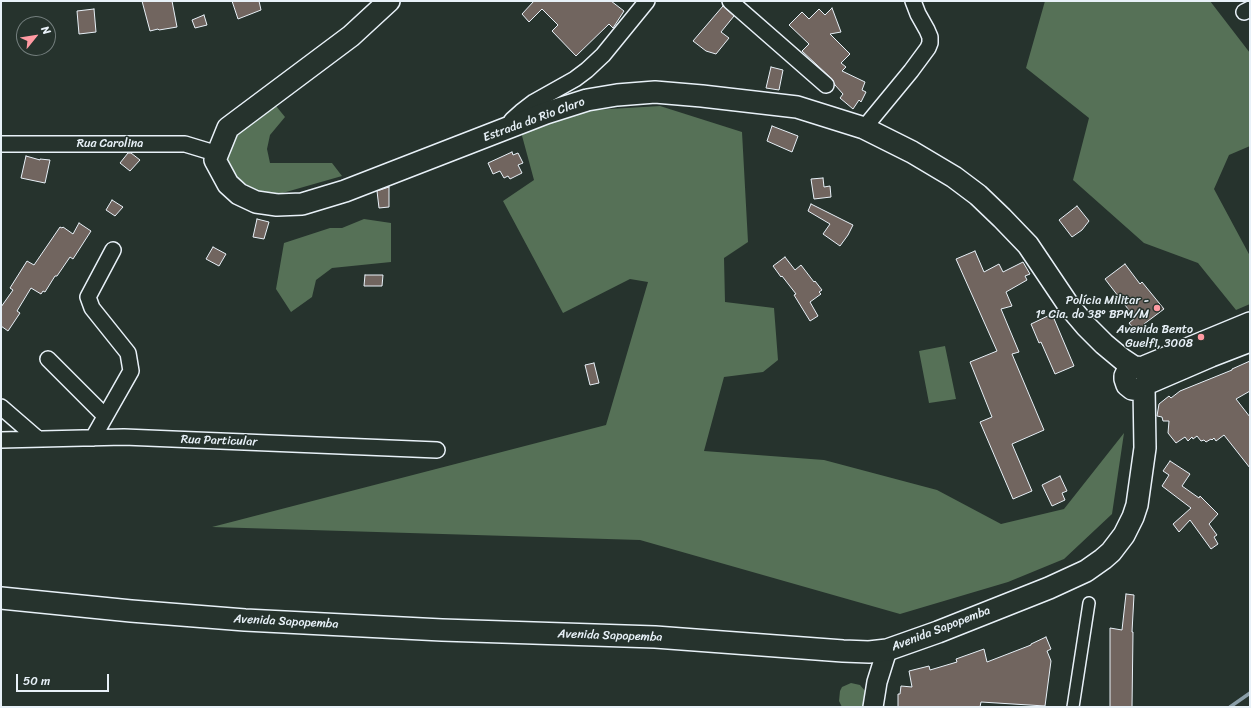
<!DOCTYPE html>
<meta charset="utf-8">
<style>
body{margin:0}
#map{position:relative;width:1251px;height:708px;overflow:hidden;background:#26332d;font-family:Sriracha,sans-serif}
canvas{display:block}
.frame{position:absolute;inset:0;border:2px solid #e8f1f8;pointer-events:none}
.north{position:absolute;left:16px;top:16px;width:40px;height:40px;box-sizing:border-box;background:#26332d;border:1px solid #747f7e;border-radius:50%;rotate:60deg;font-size:11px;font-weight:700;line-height:16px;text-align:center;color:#e8f1f8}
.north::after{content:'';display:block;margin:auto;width:14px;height:18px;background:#ff9aa2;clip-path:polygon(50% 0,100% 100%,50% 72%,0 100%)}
.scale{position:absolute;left:16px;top:674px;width:93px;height:18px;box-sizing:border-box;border:2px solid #e8f1f8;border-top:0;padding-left:5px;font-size:12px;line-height:14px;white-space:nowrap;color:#e8f1f8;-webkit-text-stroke:3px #26332d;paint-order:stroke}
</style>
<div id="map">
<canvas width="1251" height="708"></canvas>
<div class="frame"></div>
<div class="north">N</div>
<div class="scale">50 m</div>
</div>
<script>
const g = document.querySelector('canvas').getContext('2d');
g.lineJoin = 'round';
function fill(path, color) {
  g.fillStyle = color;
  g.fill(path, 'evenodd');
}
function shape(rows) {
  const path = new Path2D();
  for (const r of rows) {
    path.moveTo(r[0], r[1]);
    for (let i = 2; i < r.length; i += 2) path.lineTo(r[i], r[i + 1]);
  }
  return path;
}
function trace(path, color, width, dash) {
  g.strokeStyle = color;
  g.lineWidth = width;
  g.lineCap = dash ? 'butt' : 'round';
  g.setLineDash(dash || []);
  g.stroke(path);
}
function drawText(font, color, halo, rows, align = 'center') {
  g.font = font + ' Sriracha,sans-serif';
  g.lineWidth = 3;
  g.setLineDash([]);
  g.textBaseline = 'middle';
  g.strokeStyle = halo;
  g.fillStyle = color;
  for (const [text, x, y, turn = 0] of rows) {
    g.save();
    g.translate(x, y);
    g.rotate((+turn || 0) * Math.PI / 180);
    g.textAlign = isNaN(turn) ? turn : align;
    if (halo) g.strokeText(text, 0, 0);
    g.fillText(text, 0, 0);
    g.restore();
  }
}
fill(shape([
 [1045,1,1210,1,1250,53,1250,146,1229,155,1214,189,1250,256,1250,304,1236,310,1198,263,1144,243,1073,180,1089,118,1026,68],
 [272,101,285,117,270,135,267,149,270,163,332,163,342,176,279,194,253,190,229,170,221,157,235,136],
 [660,106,742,132,748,242,724,258,725,302,774,308,778,360,763,372,724,377,704,451,824,460,937,490,1001,524,1064,509,1124,433,1112,514,1064,559,1008,582,900,614,640,540,212,527,606,425,648,282,630,279,563,313,503,201,534,180,521,132,577,111],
 [364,219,391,223,391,262,332,268,316,280,312,297,291,312,276,289,284,243,330,228,342,228],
 [945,346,956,399,929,403,919,351],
 [851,683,860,685,866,692,865,706,864,707,842,707,839,701,840,691,842,687]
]), '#567157');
trace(shape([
 [1230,707,1250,693]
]), '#8a9ea8', 3.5);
const building = shape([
 [142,1,172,1,177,27,159,30,158,29,150,31,142,1],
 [232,1,259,1,261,10,238,19,232,1],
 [534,1,611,1,624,11,613,28,609,24,576,56,552,31,558,25,542,9,529,22,522,14,534,1],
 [723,6,734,16,721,32,729,38,716,54,706,51,693,41,723,6],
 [832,8,841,32,830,34,850,54,841,63,846,67,842,71,865,82,862,90,866,92,861,102,859,100,853,109,840,98,843,94,835,85,832,79,802,51,809,44,789,25,802,12,809,19,819,9,825,15,832,8],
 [94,9,96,32,79,34,77,11,94,9],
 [204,15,207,25,195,28,192,20,204,15],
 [771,67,783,70,779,90,766,88,771,67],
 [772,126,798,136,792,152,767,141,772,126],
 [512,152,513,155,518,153,523,163,518,165,522,173,510,179,508,176,504,178,500,171,493,174,488,163,512,152],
 [128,153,131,153,140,160,130,171,120,163,128,153],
 [26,156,40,160,40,159,50,160,45,183,21,178,26,156],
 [823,178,824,187,830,186,831,197,814,199,811,179,823,178],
 [389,187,389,207,379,208,377,191,389,187],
 [112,200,123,207,115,216,106,210,112,200],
 [811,204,853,225,848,235,840,246,823,234,830,224,808,211,811,204],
 [1077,206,1089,221,1082,230,1072,237,1059,220,1077,206],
 [257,219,269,222,264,239,253,237,257,219],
 [79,223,91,231,73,259,70,257,57,276,55,276,45,292,43,291,41,294,31,288,17,311,20,313,8,331,1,326,1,307,13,290,10,288,27,261,34,265,60,227,62,228,63,227,73,234,79,223],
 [213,247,226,254,219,266,206,259,213,247],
 [975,251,984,272,999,264,1003,272,1023,262,1030,274,1025,276,1027,280,1006,292,1012,306,1001,309,1019,352,1012,354,1044,430,1012,444,1032,491,1013,499,980,422,992,417,970,362,997,351,956,259,975,251],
 [785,257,795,270,801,265,814,282,815,281,822,290,819,292,821,294,810,302,818,316,810,321,794,295,796,294,782,276,781,277,773,266,785,257],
 [1125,264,1140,284,1142,282,1164,309,1144,324,1145,325,1136,332,1129,323,1135,318,1105,279,1125,264],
 [365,275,383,275,382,286,364,286,365,275],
 [1052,314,1074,366,1055,374,1041,342,1039,343,1031,324,1052,314],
 [1250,361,1250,391,1236,399,1250,417,1250,468,1224,435,1216,441,1214,438,1212,440,1211,439,1206,442,1204,440,1201,441,1197,436,1193,439,1192,437,1188,441,1185,437,1176,443,1168,433,1169,421,1163,421,1162,417,1157,416,1159,404,1169,396,1171,398,1180,391,1232,370,1232,369,1250,361],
 [594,363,599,383,590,385,585,365,594,363],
 [1170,461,1190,474,1182,486,1199,498,1200,496,1218,514,1209,524,1217,535,1214,537,1218,544,1211,549,1190,520,1179,532,1173,524,1191,508,1162,486,1169,475,1163,471,1170,461],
 [1060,476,1067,491,1062,493,1065,500,1052,506,1042,485,1060,476],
 [1126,594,1134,595,1132,632,1133,632,1132,707,1110,707,1110,628,1122,630,1126,594],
 [1046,637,1051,649,1047,651,1051,661,1045,706,981,702,980,707,898,707,898,694,900,694,901,686,912,687,909,671,929,666,930,670,957,662,956,659,984,649,987,662,1031,645,1031,644,1046,637]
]);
fill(building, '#71655f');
trace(building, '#e8f1f8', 1);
const pedestrian = shape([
 [1073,707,1089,603]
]);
const minor = shape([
 [730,1,826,85],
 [1244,12,1250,9],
 [511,127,512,120,521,112,534,102,575,79,587,70,603,55,647,1],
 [864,128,911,71,928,48,930,43,930,37,927,30,918,14,913,1],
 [1,144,185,144,218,154],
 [48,359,105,416],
 [1,407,38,439],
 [93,438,131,371,128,353,92,308,88,297,113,250],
 [1,440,124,437,437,450]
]);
const tertiary = shape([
 [873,707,877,682,887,650]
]);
const secondary = shape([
 [389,1,351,36,228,128,215,160,228,184,239,194,256,202,277,205,302,204,345,191,546,113,587,100,617,95,655,92,702,96,797,107,864,128,912,152,954,177,978,195,1002,218,1028,245,1069,306,1086,326,1104,344,1122,359,1134,367],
 [1141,368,1250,323],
 [1144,371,1137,367,1131,368,1128,370,1125,376,1125,379,1127,385,1132,389,1138,390,1144,387,1146,384,1211,356,1250,341],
 [1,598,131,611,245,620,442,630,655,637,843,651,869,652,887,650,938,632,1049,588,1086,571,1103,559,1111,552,1124,535,1133,517,1137,505,1145,448,1144,387]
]);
trace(pedestrian, '#e8f1f8', 14);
trace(minor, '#e8f1f8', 18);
trace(tertiary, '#e8f1f8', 22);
trace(secondary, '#e8f1f8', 24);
trace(pedestrian, '#26332d', 11);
trace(minor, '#26332d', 15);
trace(tertiary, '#26332d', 19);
trace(secondary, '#26332d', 21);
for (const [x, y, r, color] of [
 [1157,308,4,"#ff9aa2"],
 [1201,337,4,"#ff9aa2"]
]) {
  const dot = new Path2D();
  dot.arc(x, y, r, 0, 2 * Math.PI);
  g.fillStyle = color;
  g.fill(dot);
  trace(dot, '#26332d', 1.5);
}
drawText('12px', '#e8f1f8', '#26332d', [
 ["Estrada do Rio Claro",534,120,-20],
 ["Rua Carolina",110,144],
 ["Rua Particular",219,441,2],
 ["Avenida Sapopemba",286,622,3],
 ["Avenida Sapopemba",941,629,-21],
 ["Avenida Sapopemba",610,636,2]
]);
drawText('12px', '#e8f1f8', '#26332d', [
 ["Polícia Militar -",1149,301],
 ["1ª Cia. do 38º BPM/M",1149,315],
 ["Avenida Bento",1193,330],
 ["Guelfi, 3008",1193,344]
], 'right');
</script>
